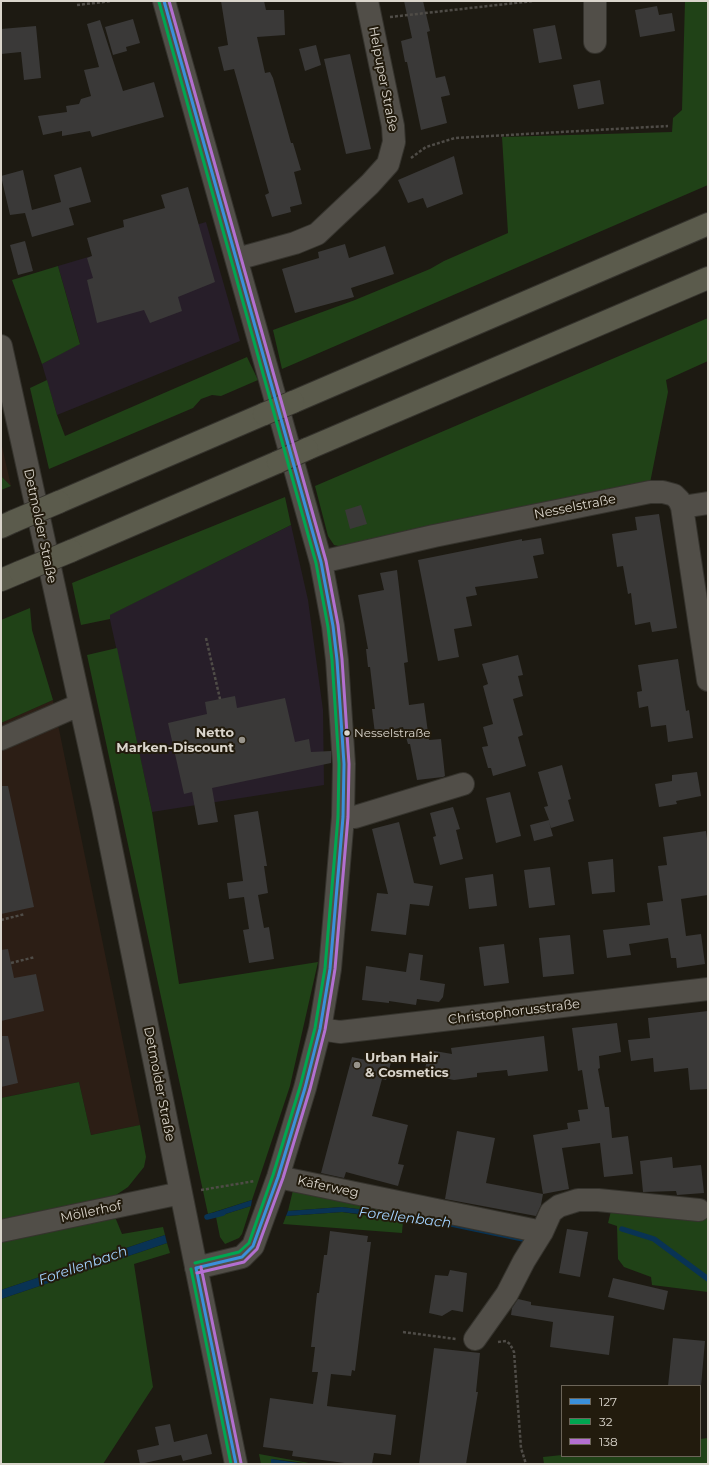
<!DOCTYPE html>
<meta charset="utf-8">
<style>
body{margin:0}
#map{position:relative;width:709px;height:1465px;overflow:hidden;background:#1d1a12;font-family:Montserrat,sans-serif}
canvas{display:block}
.frame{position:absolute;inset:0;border:2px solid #dad5cc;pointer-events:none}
.legend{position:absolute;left:561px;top:1385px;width:140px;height:72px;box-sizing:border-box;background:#221b0d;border:1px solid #6c6559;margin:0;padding:5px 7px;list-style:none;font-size:12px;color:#dad5cc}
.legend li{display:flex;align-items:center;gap:8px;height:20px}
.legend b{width:20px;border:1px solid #6c6559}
</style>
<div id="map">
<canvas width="709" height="1465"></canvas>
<div class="frame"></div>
<ul class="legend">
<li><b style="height:5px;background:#3a90db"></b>127</li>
<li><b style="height:5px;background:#00a651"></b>32</li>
<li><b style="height:5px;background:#b36fd0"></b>138</li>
</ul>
</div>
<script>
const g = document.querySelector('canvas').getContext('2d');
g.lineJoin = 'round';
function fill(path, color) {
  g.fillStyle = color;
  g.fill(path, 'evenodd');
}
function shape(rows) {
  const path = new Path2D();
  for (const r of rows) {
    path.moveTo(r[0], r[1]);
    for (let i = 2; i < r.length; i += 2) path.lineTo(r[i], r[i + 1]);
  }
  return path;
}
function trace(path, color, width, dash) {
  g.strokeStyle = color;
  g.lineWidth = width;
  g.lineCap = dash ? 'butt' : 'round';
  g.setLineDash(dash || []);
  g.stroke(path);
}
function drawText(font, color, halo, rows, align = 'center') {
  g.font = font + ' Montserrat,sans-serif';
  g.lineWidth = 4;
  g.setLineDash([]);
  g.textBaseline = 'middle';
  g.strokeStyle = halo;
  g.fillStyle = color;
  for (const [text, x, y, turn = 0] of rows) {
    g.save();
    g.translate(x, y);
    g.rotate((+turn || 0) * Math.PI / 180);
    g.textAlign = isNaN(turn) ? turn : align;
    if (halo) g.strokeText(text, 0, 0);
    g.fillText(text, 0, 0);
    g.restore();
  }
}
fill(shape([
 [206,222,240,341,57,415,42,364,80,343,58,266],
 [291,525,308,600,323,710,324,785,152,812,109,615]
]), '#271e29');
fill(shape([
 [1,442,11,486,1,476],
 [53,700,140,1125,91,1135,79,1082,1,1098,1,723]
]), '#2c1e15');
fill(shape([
 [685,1,708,1,708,185,282,369,273,330,355,300,430,269,444,261,508,233,502,137,672,132,673,118,682,110],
 [58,266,80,344,42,364,12,280],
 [708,318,708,361,666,380,668,392,650,483,342,547,334,545,328,536,315,486],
 [247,357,258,380,221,396,212,395,201,399,193,408,49,469,30,388,47,380,57,415,65,436],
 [1,476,11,486,1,490],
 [285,497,291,525,110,615,110,619,81,625,72,583],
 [30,608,32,630,53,700,1,723,1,620],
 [117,648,152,812,179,984,318,962,290,1086,252,1200,208,1214,87,655],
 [79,1082,91,1135,140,1125,146,1157,144,1167,128,1187,107,1201,1,1223,1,1098],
 [294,1186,406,1208,404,1215,342,1207,288,1211],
 [251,1206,242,1234,239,1238,225,1244,220,1237,216,1217],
 [611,1211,640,1211,708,1218,708,1292,652,1285,651,1277,624,1267,618,1259,617,1226,608,1223],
 [342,1212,403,1221,402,1233,283,1224,286,1216],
 [115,1217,122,1234,163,1227,165,1235,1,1290,1,1240],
 [167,1243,170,1253,134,1264,153,1387,103,1464,1,1464,1,1299],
 [708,1438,708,1464,544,1464,543,1457,562,1455,700,1456,700,1439],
 [259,1454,314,1464,271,1459,271,1464,261,1464]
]), '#204217');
fill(shape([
 [252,1200,251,1206,216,1217,215,1212],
 [342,1207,404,1215,521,1235,524,1242,428,1222,342,1212,286,1216,288,1211],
 [165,1235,167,1243,1,1299,1,1290],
 [271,1459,306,1464,271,1464]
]), '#093354');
trace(shape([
 [207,1217,223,1213],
 [622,1229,654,1239,708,1279]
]), '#093354', 5.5);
fill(shape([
 [221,1,264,1,266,10,284,10,285,35,257,37,265,73,270,72,273,78,291,143,293,143,301,170,294,172,302,204,290,207,291,212,272,217,265,195,269,193,234,69,224,71,218,47,228,45],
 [404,1,423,1,430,31,427,32,436,78,445,76,450,95,441,97,447,123,421,130,407,62,405,62,401,41,412,38],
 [657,6,659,15,672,13,675,31,640,37,635,10],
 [133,19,140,43,126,47,127,51,113,55,105,27],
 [100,20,123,91,154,82,164,117,92,137,90,131,62,136,62,131,43,135,38,116,67,112,66,106,79,104,81,99,91,96,84,70,99,67,87,24],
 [555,25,562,59,539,63,533,29],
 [36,26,41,78,24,80,21,52,1,54,1,29],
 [316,45,321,65,305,71,299,49],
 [350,54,371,149,346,154,324,59],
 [600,80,604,104,578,109,573,85],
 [454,156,463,194,427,208,423,198,408,203,398,180],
 [81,167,91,202,69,208,74,225,32,237,25,213,10,215,1,176,23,170,32,210,61,202,54,175],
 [188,187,215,282,178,297,182,311,150,323,144,310,97,323,87,280,93,278,87,258,92,256,87,238,124,227,123,220,165,208,161,195],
 [25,241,33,271,18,275,10,245],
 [345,244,349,258,385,246,394,274,351,288,354,297,295,313,282,269,319,258,318,252],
 [361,505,367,524,350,529,345,510],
 [659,514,677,628,652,632,650,622,635,625,631,593,628,594,623,566,617,567,612,534,637,530,635,517],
 [541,538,544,554,533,556,538,578,475,587,477,595,466,597,472,626,454,629,459,657,438,661,418,560,522,539,522,541],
 [397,570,408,662,404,663,409,705,424,703,429,740,441,739,445,776,443,777,417,780,410,744,408,744,403,727,375,734,372,709,375,709,370,667,368,667,366,649,368,649,358,595,384,590,380,573],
 [518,655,523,675,518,676,523,696,513,699,523,735,518,737,526,766,493,776,491,768,488,768,482,747,488,746,483,727,493,724,483,686,488,684,482,664],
 [678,659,686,711,689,710,693,738,668,742,666,725,651,727,648,706,639,708,637,692,642,691,638,665],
 [235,696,237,708,285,698,295,742,309,739,311,752,331,751,331,763,212,788,218,822,198,825,192,792,184,794,168,723,207,714,205,702],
 [562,765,571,799,568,800,574,821,551,828,549,822,553,836,534,841,530,825,549,820,544,807,548,806,538,772],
 [697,772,701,796,676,801,677,804,659,807,655,784,672,781,672,775],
 [1,786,8,786,34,907,1,914],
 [510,792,521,836,496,843,486,798],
 [453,807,460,829,456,830,463,859,440,865,433,837,436,836,430,813],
 [258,811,267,866,264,866,268,893,258,895,264,928,269,927,274,959,249,963,243,930,249,929,244,897,229,899,227,883,243,881,234,815],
 [399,822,414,883,433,886,429,906,410,904,406,935,371,931,377,893,388,894,372,829],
 [706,831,708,846,708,895,681,899,686,936,701,934,705,964,677,968,676,958,671,958,668,938,629,944,631,955,607,958,603,930,650,925,647,903,663,901,658,866,667,865,663,837],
 [613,859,615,892,592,894,588,862],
 [550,867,555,905,529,908,524,870],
 [493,874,497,906,469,909,465,878],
 [570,935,574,974,543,977,539,938],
 [504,944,509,983,484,986,479,947],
 [8,949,14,978,36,974,44,1011,1,1021,1,950],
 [409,953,423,955,420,980,445,984,443,997,439,1002,417,999,416,1005,389,1001,389,1003,362,1000,366,966,406,972],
 [708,1011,708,1089,690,1090,688,1068,654,1072,653,1058,631,1061,628,1040,650,1038,648,1018],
 [617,1023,621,1052,599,1056,600,1068,598,1069,605,1107,609,1107,612,1138,628,1136,633,1174,604,1177,600,1143,562,1148,569,1189,543,1194,533,1135,568,1129,567,1123,580,1121,578,1110,588,1109,582,1070,578,1071,572,1028],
 [1,1036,8,1036,18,1083,1,1087],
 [544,1036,548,1071,508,1076,507,1070,477,1073,477,1077,454,1080,424,1074,429,1050,452,1054,451,1048],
 [367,1056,391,1063,386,1080,382,1079,372,1116,408,1125,398,1164,404,1165,398,1186,346,1172,344,1178,321,1173,352,1057,366,1060],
 [457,1131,495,1138,486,1183,543,1194,541,1205,536,1216,445,1199],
 [672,1157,673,1168,701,1165,704,1193,677,1195,676,1191,643,1192,640,1161],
 [567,1229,588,1232,580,1277,559,1273],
 [330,1231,368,1236,367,1242,371,1242,355,1371,352,1370,351,1376,331,1374,327,1406,396,1415,391,1455,374,1453,372,1464,352,1464,292,1456,293,1451,263,1447,270,1398,313,1404,318,1372,312,1372,315,1347,311,1347,317,1293,319,1293,324,1255,327,1255],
 [450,1270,467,1273,463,1312,452,1310,442,1316,429,1313,435,1275,448,1276],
 [613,1278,668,1291,664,1310,608,1297],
 [518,1299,531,1302,531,1305,614,1316,609,1355,550,1347,553,1322,511,1315,512,1308],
 [673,1338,705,1341,701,1386,668,1386],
 [434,1348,480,1353,476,1392,478,1392,466,1464,419,1464],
 [170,1424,174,1442,207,1434,212,1454,183,1461,181,1455,140,1464,137,1450,159,1445,155,1427]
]), '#3a3938');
const minor = shape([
 [164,1,321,562,333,626,337,660,344,764,343,817,330,969,320,1029,305,1088,278,1177,253,1246,242,1257,196,1268],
 [595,1,595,42],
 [237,259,295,243,317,234,370,184,388,164,394,142,393,126,367,1],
 [1,346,103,808,236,1464],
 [682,507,708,503],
 [321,562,434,536,650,492,663,492,674,495,679,500,682,507,708,680],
 [1,739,79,705],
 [343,817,355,817,463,784],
 [320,1029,340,1032,708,989],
 [278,1177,542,1232],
 [1,1231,181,1193],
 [475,1339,507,1294,524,1261,542,1232,551,1212,559,1206,578,1200,598,1200,699,1210]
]);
const highway = shape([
 [293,402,708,224],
 [307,449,708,278],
 [59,502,264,414],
 [1,527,14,521],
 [71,551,278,462],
 [1,580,20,572]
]);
trace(minor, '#35332d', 24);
trace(highway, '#35332d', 24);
trace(shape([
 [77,5,112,1],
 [390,17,533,1],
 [411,158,426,147,455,138,668,126],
 [206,638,220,699],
 [1,920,25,914],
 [11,963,35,957],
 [201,1190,255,1181],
 [403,1332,456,1339],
 [498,1342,506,1341,510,1344,514,1352,521,1448,526,1464]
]), '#4f4c47', 2.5, [3, 2]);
trace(minor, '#514e48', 22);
trace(highway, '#5b5b4c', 22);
const highwayBridge = shape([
 [264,414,293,402],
 [278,462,307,449],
 [14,521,59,502],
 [20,572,71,551]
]);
trace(highwayBridge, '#35332d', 24, []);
trace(highwayBridge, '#5b5b4c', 22);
trace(shape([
 [164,1,321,562,333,626,337,660,344,764,343,817,330,969,320,1029,305,1088,278,1177,253,1246,242,1257,196,1268],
 [196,1268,236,1464]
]), '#3a90db', 3);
trace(shape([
 [159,2,316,563,328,627,332,660,339,764,338,817,325,968,315,1028,300,1087,273,1175,249,1243,239,1252,195,1263],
 [191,1269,231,1464]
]), '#00a651', 3);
trace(shape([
 [169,1,326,561,338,625,342,659,349,764,348,817,335,969,325,1030,310,1089,283,1178,257,1249,244,1262,197,1273],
 [201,1267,241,1463]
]), '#b36fd0', 3);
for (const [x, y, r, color] of [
 [347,733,3.5,"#dad5cc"],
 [242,740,4,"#98948b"],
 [357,1065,4,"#98948b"]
]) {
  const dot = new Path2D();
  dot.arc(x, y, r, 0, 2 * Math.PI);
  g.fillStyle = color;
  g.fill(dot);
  trace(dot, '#221b0d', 1.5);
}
drawText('12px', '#dad5cc', '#221b0d', [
 ["Nesselstraße",354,733]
], 'left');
drawText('13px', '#dad5cc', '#221b0d', [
 ["Helpuper Straße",383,79,79],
 ["Nesselstraße",575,507,-11],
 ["Detmolder Straße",40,526,78],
 ["Christophorusstraße",514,1012,-7],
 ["Detmolder Straße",159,1084,79],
 ["Käferweg",328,1187,12],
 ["Möllerhof",91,1212,-12]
]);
drawText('bold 13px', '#dad5cc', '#221b0d', [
 ["Netto",234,733],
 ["Marken-Discount",234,748],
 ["Urban Hair",365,1058,"left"],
 ["& Cosmetics",365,1073,"left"]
], 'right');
drawText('italic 14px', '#a3d1fd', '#221b0d', [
 ["Forellenbach",405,1218,7],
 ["Forellenbach",83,1266,-19]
]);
</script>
